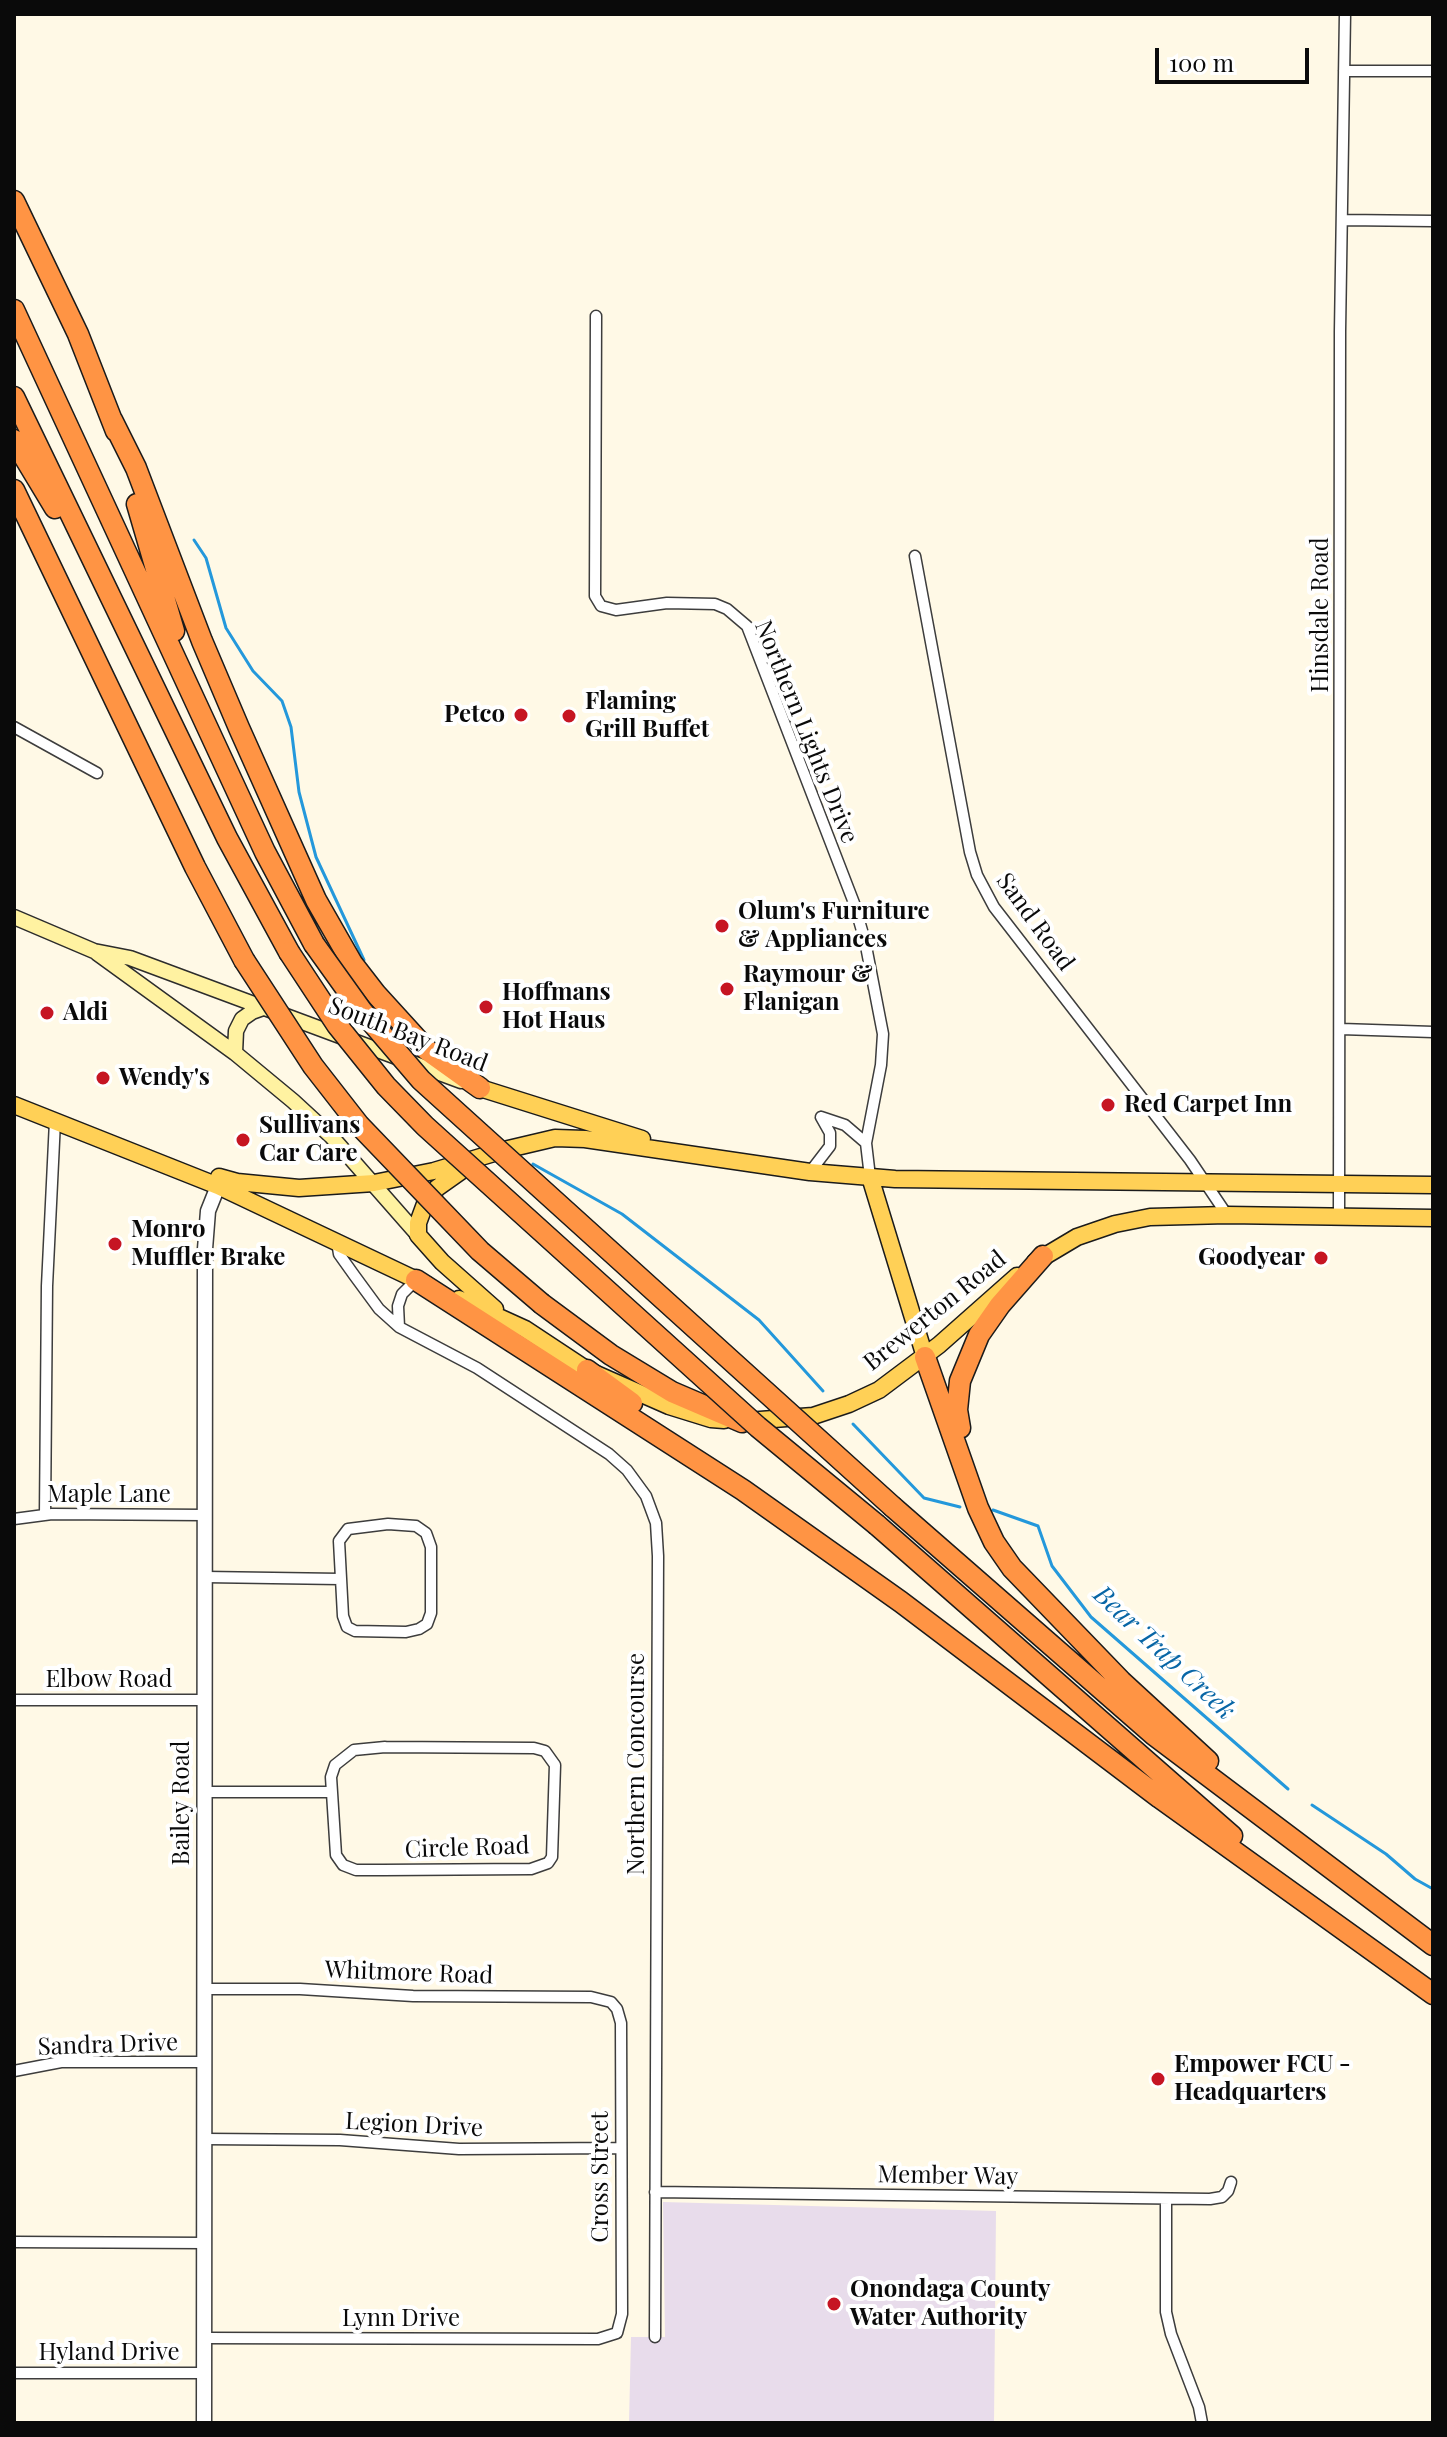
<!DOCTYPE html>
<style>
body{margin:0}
#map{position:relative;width:1447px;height:2437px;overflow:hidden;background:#fff9e6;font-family:"Playfair Display",serif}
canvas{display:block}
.frame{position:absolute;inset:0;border:16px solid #0a0a0a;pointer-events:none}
.scale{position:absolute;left:1155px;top:48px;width:154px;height:36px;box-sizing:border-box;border:4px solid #0a0a0a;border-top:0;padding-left:10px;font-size:24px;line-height:28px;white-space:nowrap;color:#0a0a0a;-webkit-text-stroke:6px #fff;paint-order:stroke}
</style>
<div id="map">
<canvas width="1447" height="2437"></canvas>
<div class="frame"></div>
<div class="scale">100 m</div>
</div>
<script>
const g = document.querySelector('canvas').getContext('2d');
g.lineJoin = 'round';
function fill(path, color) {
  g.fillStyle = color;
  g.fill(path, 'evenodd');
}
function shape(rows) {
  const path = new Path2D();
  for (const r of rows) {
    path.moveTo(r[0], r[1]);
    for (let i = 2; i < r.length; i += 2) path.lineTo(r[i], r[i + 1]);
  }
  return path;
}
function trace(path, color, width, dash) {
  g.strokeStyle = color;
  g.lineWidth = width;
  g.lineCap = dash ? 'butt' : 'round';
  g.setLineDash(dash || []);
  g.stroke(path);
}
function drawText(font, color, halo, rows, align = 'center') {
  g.font = font + ' "Playfair Display",serif';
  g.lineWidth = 8;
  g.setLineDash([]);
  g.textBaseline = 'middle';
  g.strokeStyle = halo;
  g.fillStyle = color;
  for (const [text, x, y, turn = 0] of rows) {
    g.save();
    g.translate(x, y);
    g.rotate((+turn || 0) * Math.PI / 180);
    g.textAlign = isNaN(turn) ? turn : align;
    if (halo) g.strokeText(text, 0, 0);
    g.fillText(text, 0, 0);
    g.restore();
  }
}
fill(shape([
 [663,2202,996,2211,994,2423,629,2423,631,2337,665,2337]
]), '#e8dceb');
trace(shape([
 [194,540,206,558,226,628,253,671,282,701,291,727,299,792,316,857,364,960],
 [533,1164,622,1214,759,1320,823,1391],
 [853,1424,924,1498,960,1507],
 [993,1510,1038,1526,1052,1566,1091,1617,1288,1789],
 [1312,1805,1386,1854,1415,1879,1433,1889]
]), '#2498db', 3);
const minor = shape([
 [1344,71,1433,71],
 [1343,220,1433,221],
 [596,316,595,596,601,606,616,610,667,603,715,604,727,609,747,626,854,903,865,941,883,1034,881,1065,866,1143],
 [915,556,970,852,977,875,994,907,1190,1160,1227,1215],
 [14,727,97,773],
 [1341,1029,1433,1032],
 [821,1117,845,1125,866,1143,870,1177],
 [810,1172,830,1146,830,1133,821,1117],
 [1339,1216,1340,331,1345,14],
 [337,1242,339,1254,354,1275,379,1309,399,1327,477,1368,609,1454,627,1470,646,1496,656,1523,658,1556,655,2337],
 [399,1327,398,1306,402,1294,416,1280],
 [45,1515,47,1286,55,1121],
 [14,1519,52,1514,205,1515],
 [388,1524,416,1526,426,1533,431,1547,431,1613,427,1624,419,1629,406,1632,355,1631,347,1627,343,1616,339,1541,348,1529,388,1524],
 [205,1577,340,1579],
 [14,1700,205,1700],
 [385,1747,534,1748,545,1751,555,1765,552,1857,548,1863,531,1869,383,1870,356,1870,343,1865,336,1855,331,1777,335,1765,354,1750,385,1747],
 [204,1792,331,1792],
 [14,2071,61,2062,204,2062],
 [204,2139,340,2140,459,2149,621,2148],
 [655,2192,1210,2199,1222,2197,1228,2191,1231,2182],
 [1166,2199,1166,2312,1171,2334,1199,2407,1202,2423],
 [14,2242,204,2243],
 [203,2338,598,2339,617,2333,622,2314,621,2023,617,2009,611,2002,591,1997,413,1996,300,1989,205,1989],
 [14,2373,204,2373]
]);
const tertiary = shape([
 [204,2423,205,1249,208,1211,218,1186]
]);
const secondary = shape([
 [14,917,94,951,130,958,461,1081],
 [97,953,235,1053,293,1101,331,1136,418,1235],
 [235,1053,236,1031,242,1019,252,1012,266,1007]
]);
const primary = shape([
 [480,1088,642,1139],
 [14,1105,218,1186,427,1285],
 [471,1164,437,1188,425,1204,418,1223,418,1235,442,1262,495,1309],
 [219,1177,237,1182,299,1188,374,1183,434,1171,504,1150,555,1138,585,1139,810,1172,895,1179,1433,1185],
 [870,1177,925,1357],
 [1035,1262,1077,1237,1115,1224,1150,1217,1227,1215,1433,1218],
 [459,1299,525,1329,587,1370,669,1406,711,1419,724,1420],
 [747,1421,813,1416,849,1404,879,1390,939,1345,1017,1276]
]);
const motorway = shape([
 [14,201,78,334,116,431],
 [14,310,265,852,314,944],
 [14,397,227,838,289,952],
 [112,420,136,468,202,641,239,728,316,900,352,963,376,994,427,1050,480,1088],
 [14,440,55,508],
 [14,490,195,867,244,960],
 [137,504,174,631],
 [416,1280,743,1490,901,1602,1160,1798,1433,1994],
 [542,1304,611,1355,672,1392,742,1422],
 [925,1357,978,1508,994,1542,1012,1568,1121,1681,1208,1761],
 [587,1370,632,1403],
 [960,1428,957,1410,960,1381,979,1335,1000,1305,1043,1256],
 [893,1507,1154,1735,1433,1945],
 [877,1525,1232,1836]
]);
trace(minor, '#3d3d3d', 13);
trace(tertiary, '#3d3d3d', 17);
trace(secondary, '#2c2c2c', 17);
trace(primary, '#1b1b1b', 19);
trace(motorway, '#1b1b1b', 23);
trace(minor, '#fff', 10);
trace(tertiary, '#fff', 14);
trace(secondary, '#fff2a1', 14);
trace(primary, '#ffd056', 16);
trace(motorway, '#ff9444', 20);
const motorwayBridge = shape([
 [314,944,362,1011,421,1080,893,1507],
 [289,952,337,1025,386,1086,425,1126,758,1427,877,1525],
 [244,960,313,1066,359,1125,480,1251,542,1304]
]);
trace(motorwayBridge, '#1b1b1b', 23, []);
trace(motorwayBridge, '#ff9444', 20);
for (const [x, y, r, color] of [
 [521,715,8,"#c61523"],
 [569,716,8,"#c61523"],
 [722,926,8,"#c61523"],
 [727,989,8,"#c61523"],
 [486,1007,8,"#c61523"],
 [47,1013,8,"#c61523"],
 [103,1078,8,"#c61523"],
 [1108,1105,8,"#c61523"],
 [243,1140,8,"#c61523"],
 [115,1244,8,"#c61523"],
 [1321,1258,8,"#c61523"],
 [1158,2079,8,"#c61523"],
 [834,2304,8,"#c61523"]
]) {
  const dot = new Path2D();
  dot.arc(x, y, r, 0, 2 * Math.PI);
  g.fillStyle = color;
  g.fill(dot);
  trace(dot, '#fff', 3);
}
drawText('24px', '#0a0a0a', '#fff', [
 ["Hinsdale Road",1321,615,-90],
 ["Northern Lights Drive",806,732,68],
 ["Sand Road",1035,922,54],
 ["South Bay Road",408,1035,21],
 ["Brewerton Road",935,1311,-39],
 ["Maple Lane",109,1495],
 ["Elbow Road",109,1680],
 ["Northern Concourse",637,1764,-90],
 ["Bailey Road",182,1803,-90],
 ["Circle Road",467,1848,-2],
 ["Whitmore Road",409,1973,2],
 ["Sandra Drive",108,2045,-2],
 ["Legion Drive",414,2125,3],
 ["Member Way",948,2176,1],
 ["Cross Street",601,2177,-90],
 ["Lynn Drive",401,2319],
 ["Hyland Drive",109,2353]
]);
drawText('bold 24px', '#0a0a0a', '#fff', [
 ["Flaming",585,702],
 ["Grill Buffet",585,730],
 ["Petco",505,715,"right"],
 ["Olum's Furniture",738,912],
 ["& Appliances",738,940],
 ["Raymour &",743,975],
 ["Flanigan",743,1003],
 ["Hoffmans",502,993],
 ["Hot Haus",502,1021],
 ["Aldi",63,1013],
 ["Wendy's",119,1078],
 ["Red Carpet Inn",1124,1105],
 ["Sullivans",259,1126],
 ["Car Care",259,1154],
 ["Monro",131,1230],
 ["Muffler Brake",131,1258],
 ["Goodyear",1305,1258,"right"],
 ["Empower FCU -",1174,2065],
 ["Headquarters",1174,2093],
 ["Onondaga County",850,2290],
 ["Water Authority",850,2318]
], 'left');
drawText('italic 26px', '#0866a6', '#fff', [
 ["Bear Trap Creek",1164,1653,43]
]);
</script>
